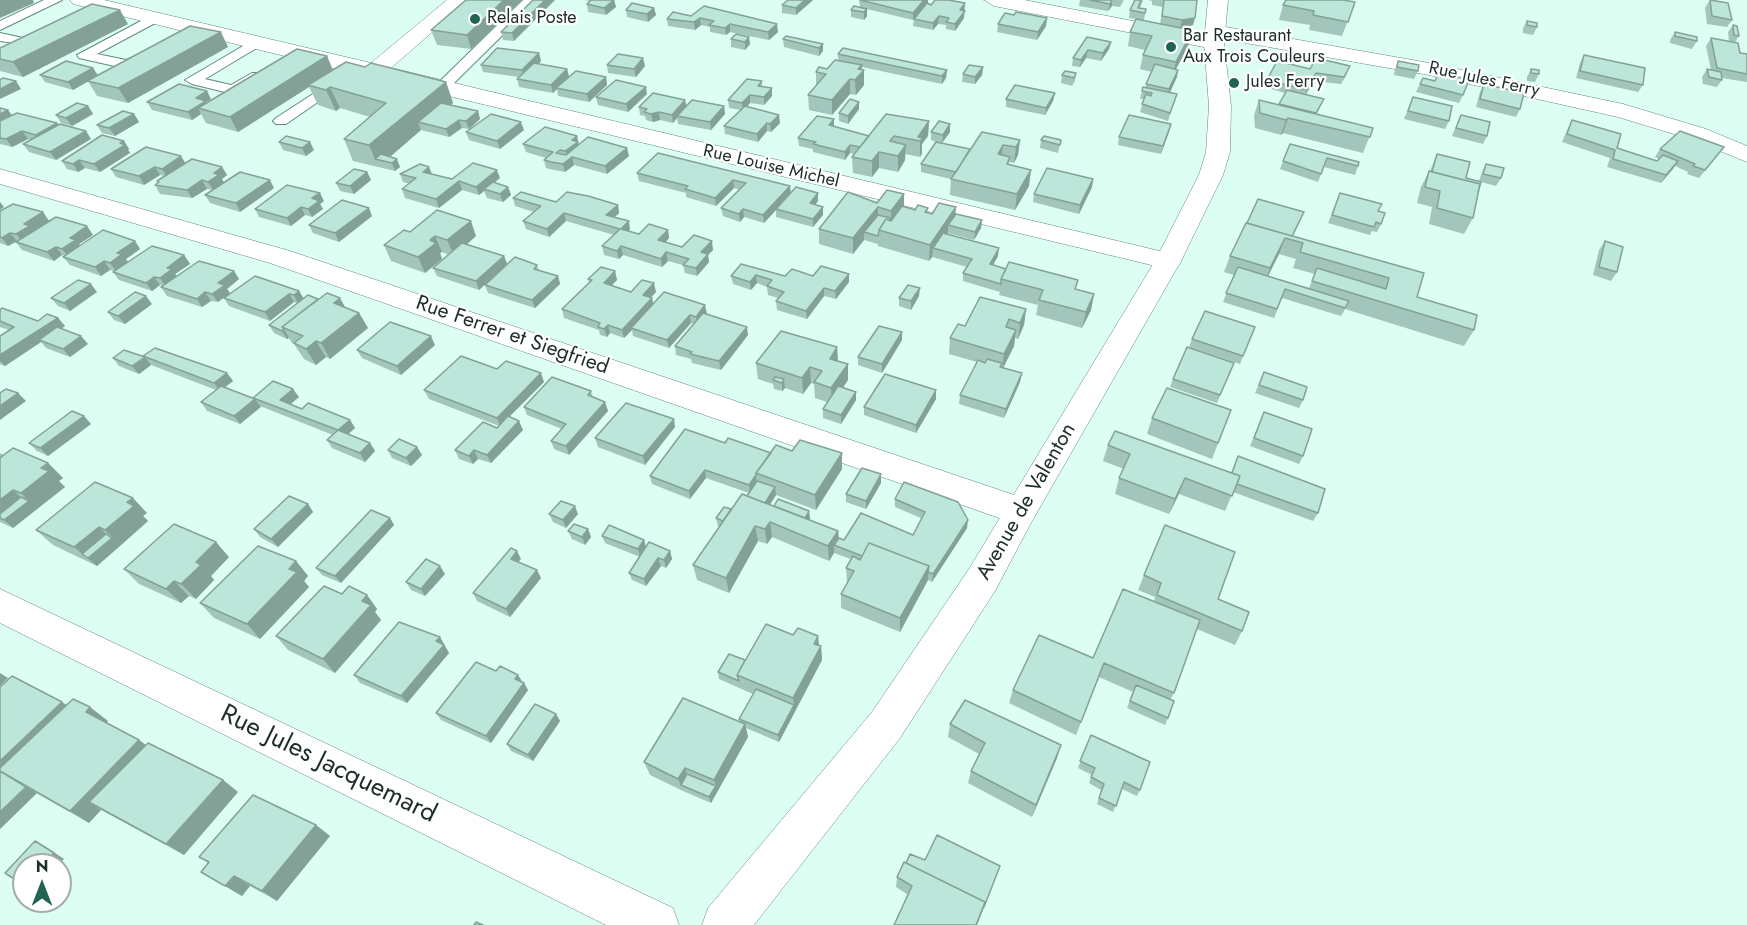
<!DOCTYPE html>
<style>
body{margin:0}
#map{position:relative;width:1747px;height:925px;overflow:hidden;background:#dcfef3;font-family:Jost,sans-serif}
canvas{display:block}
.north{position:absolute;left:12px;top:853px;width:60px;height:60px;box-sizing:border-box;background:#fff;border:2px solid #a5aba9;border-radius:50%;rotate:0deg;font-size:16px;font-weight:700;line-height:24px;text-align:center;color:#1d2e29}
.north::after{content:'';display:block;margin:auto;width:21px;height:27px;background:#216454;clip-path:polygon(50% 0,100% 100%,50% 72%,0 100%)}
</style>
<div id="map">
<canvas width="1747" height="925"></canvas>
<div class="north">N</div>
</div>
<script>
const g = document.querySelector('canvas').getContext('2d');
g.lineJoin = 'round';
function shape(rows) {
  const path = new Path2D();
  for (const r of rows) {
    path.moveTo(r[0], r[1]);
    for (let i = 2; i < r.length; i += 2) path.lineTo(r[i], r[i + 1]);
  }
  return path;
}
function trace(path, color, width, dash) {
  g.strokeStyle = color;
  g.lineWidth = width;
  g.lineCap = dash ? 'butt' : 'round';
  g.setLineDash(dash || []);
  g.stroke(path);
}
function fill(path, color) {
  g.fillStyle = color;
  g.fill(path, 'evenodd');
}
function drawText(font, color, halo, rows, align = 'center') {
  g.font = font + ' Jost,sans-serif';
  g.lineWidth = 4.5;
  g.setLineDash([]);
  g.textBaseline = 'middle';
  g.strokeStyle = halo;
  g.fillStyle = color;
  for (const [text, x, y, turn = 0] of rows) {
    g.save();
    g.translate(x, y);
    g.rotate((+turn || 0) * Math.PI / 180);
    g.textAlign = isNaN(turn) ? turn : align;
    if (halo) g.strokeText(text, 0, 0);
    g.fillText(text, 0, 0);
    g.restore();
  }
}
const service = shape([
 [44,0,62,0,0,30,0,21,44,0],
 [523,0,538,0,445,92,435,92,433,89,435,86,523,0],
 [154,14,159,15,159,21,97,54,126,60,146,52,153,56,151,59,128,69,79,58,77,55,154,14],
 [44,29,51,33,49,36,29,45,0,41,0,33,23,38,44,29],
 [255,39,262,43,260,46,205,79,231,85,252,73,262,73,264,76,262,79,238,93,233,94,192,84,185,80,255,39],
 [339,77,344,78,346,81,344,84,286,124,276,124,273,121,276,118,339,77]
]);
const minor = shape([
 [70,0,104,0,371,63,447,0,469,0,391,68,1168,253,1178,255,1181,261,1178,267,1168,269,374,78,73,4,70,0],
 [984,0,1024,0,1211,36,1204,31,1207,27,1214,25,1429,63,1623,104,1706,129,1747,146,1747,162,1690,139,1618,117,1429,75,1217,38,1224,43,1221,47,1214,49,994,6,984,0],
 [0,169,290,251,1032,501,1037,511,1032,521,1020,525,1008,521,270,263,0,184,0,169],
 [0,589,673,908,679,925,606,925,0,623,0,589]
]);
const tertiary = shape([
 [1208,0,1228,0,1224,43,1231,106,1230,152,1223,175,1181,261,1032,521,995,591,900,738,754,925,702,925,708,908,872,712,969,569,1155,261,1199,175,1206,152,1209,106,1204,43,1208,0]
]);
trace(service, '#628a7e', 2);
trace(minor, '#628a7e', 1);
trace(tertiary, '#628a7e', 1);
fill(service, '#fff');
fill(minor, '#fff');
fill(tertiary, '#fff');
fill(shape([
 [466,0,523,0,471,49,437,45,431,30],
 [533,0,514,41,503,40,501,32],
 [584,0,614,0,616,7,606,15,588,12,587,4,590,1],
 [813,0,796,15,782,13,782,5],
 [859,0,928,0,927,4,931,5,965,3,964,18,955,31,946,29,946,25,938,24,933,30,913,26,914,19,913,20,867,9,867,16,864,20,851,17,851,10,860,7],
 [1080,0,1124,0,1120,7,1112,6,1108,11,1079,6],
 [1135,0,1143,0,1140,8,1146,9,1144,20,1129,18,1130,10],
 [1148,0,1197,0,1193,25,1180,28,1160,24,1163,7,1152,5,1152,1],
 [1710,0,1732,20,1727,27,1707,24,1705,8],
 [1355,2,1342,36,1309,30,1310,25,1279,20,1283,5],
 [654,8,656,15,648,22,627,17,626,10],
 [673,12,778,32,769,40,730,32,726,35,710,32,710,27,701,25,695,30,668,26,667,19],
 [1136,19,1188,47,1176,69,1178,70,1177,77,1169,93,1177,94,1168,121,1140,112,1144,99,1140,99,1142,91,1145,88,1152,72,1140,69,1143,55,1145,50,1128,46,1130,32],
 [1527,21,1537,27,1533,35,1523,33,1523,28],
 [128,24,23,77,0,71,0,48],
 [998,24,1046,26,1037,40,997,32],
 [1733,25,1739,36,1735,42,1740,53,1747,54,1747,82,1722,78,1722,80,1717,87,1703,84,1702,77,1707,69,1711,70,1706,46,1711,38,1729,41,1728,32],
 [1675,32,1697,41,1692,49,1670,43,1670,40],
 [736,34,750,44,745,50,731,47,731,39],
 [1087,37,1111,42,1109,49,1101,61,1086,58,1080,67,1072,66,1073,58],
 [783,39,823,44,823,51,819,56,784,47],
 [228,47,128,103,97,96,88,81,73,90,45,82,40,75,93,68,98,75],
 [539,53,541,61,538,64,567,69,569,77,606,77,607,85,589,102,558,96,557,89,553,93,519,87,517,79,519,77,483,72,481,65],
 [838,54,947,70,946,78,942,84,862,67,862,70,864,70,864,85,856,95,850,94,832,115,809,110,808,95,816,86,816,72,827,69,838,60],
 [1584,55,1643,85,1638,92,1576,78,1580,63],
 [327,56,333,70,365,67,446,82,453,103,451,105,478,111,480,119,469,129,462,128,449,137,421,130,390,157,400,167,395,171,353,161,344,139,370,117,340,108,336,111,318,105,309,87,238,132,206,123,201,114,192,120,152,110,147,102,211,99,206,102,207,103],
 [1398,61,1418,71,1414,79,1394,75,1395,69],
 [607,65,645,66,636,77,608,73],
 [983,67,982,75,975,84,962,82,963,74],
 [1310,69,1347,74,1341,84,1313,81,1306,95,1324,99,1317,114,1373,128,1363,153,1283,133,1281,135,1255,128,1254,115,1259,100,1279,105,1285,93,1264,87,1267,80],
 [1531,69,1539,74,1535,82,1527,81,1527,77],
 [1076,73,1075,81,1072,86,1061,83,1062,75],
 [762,81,762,87,772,88,772,96,764,105,750,103,747,107,780,123,771,132,767,131,758,142,725,134,724,126,741,110,729,108,728,100],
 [1435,81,1463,95,1459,103,1416,92,1420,84],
 [1484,84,1520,109,1516,117,1476,107,1480,92],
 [1055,93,1053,101,1045,115,1006,107,1006,99],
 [647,94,628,112,598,105,596,97],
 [1413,97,1449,121,1445,129,1404,119],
 [685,100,686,106,724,106,725,114,711,130,678,124,677,118,673,123,660,120,653,122,646,120,645,116,640,115,639,107],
 [88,106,93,114,72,126,61,123,56,115],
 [0,108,12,115,57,123,58,125,91,139,56,160,29,152,23,144,31,140,28,139,12,147,0,144],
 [859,109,848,124,839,121,839,113],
 [134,114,139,122,115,136,102,133,97,125],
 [1461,115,1487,136,1483,144,1452,136],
 [834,119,834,127,869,136,929,121,928,136,922,144,922,153,920,157,905,154,905,160,898,172,879,168,872,177,853,173,852,157,855,154,850,153,845,160,813,152,813,149,799,146,798,138],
 [1572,120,1617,148,1657,161,1659,159,1655,157,1660,149,1724,147,1699,178,1687,174,1688,172,1675,166,1661,183,1607,167,1610,158,1562,142,1568,128],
 [524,130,500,149,469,140,466,132],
 [931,132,950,132,942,143,970,149,1020,140,1018,155,1014,163,1009,162,1009,165,1029,186,1015,210,950,195,951,179,921,172,921,164,936,142,931,140],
 [1169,132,1161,154,1118,145,1119,137],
 [577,136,578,145,629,156,607,174,574,165,565,172,554,170,546,168,544,160,546,158,526,152,523,144],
 [1041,140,1061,140,1058,153,1040,148],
 [124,141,129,149,128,150,130,153,100,172,85,168,78,172,67,169,62,161],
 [279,142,314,150,306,156,283,150],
 [1290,144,1358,166,1355,175,1324,167,1318,182,1280,169],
 [658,153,791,193,818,193,818,201,815,205,823,215,813,227,776,217,776,210,764,223,744,217,740,222,723,216,721,208,740,190,734,188,716,206,686,197,686,193,639,181,637,173],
 [1437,154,1466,178,1479,181,1482,172,1486,164,1501,178,1496,186,1481,182,1473,218,1464,234,1429,224,1432,207,1417,203,1421,187,1429,171,1430,171],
 [185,163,222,167,227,175,222,179,224,182,274,188,240,212,210,203,205,195,213,190,207,189,192,198,160,194,155,185,158,183,157,181,165,176,160,175,144,185,116,177,111,169],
 [429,167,432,174,452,179,500,178,494,183,508,187,511,195,503,202,487,198,484,191,479,195,462,190,439,208,405,198,402,189,410,184,403,182,400,174],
 [367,172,371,180,354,194,340,191,336,183],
 [1093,179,1092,187,1079,214,1033,202,1034,194],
 [1340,193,1378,211,1381,224,1377,232,1372,231,1370,235,1328,223],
 [904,194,904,207,915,210,928,208,927,213,932,214,956,214,982,220,981,228,974,240,948,233,947,234,998,256,993,265,1094,294,1091,310,1082,328,1036,315,1038,305,999,295,1000,292,963,281,963,273,967,267,932,257,929,261,878,246,878,243,878,244,864,240,853,254,819,244,819,229],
 [513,198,618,205,619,213,615,217,630,229,629,231,639,234,668,230,669,238,666,242,682,247,713,250,708,255,709,262,697,276,685,273,683,265,668,261,662,267,623,255,619,259,604,255,602,246,614,235,566,221,549,237,526,229,523,221,534,212,515,206],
 [324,201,320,204,323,209,312,217,305,215,291,226,259,217,255,209],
 [0,211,43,212,49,221,33,231,93,235,79,244,80,245,135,241,140,249,126,259,128,262,184,255,190,264,175,274,177,276,234,271,239,279,227,289,230,293,218,302,211,301,202,307,167,296,161,287,163,286,160,285,152,291,119,280,113,272,114,271,110,270,101,276,70,265,63,257,65,256,62,255,54,261,22,250,16,242,8,246,0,243],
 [372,216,339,242,313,233,309,225],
 [1301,220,1293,236,1424,273,1417,297,1474,330,1464,346,1345,309,1341,316,1282,298,1274,318,1223,302,1234,275,1224,272,1230,256],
 [1279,254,1296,259,1293,268,1315,274,1309,288,1268,276],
 [410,232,476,236,467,244,504,256,507,264,537,265,539,270,558,276,560,284,535,308,488,293,485,285,502,269,479,290,437,276,433,268,449,255,442,252,440,253,442,259,425,273,391,261,384,245],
 [1605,241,1617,272,1611,281,1593,275,1599,250],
 [741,264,785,276,849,274,849,282,836,299,824,296,807,319,777,310,776,301,778,298,768,295,767,287,757,283,751,290,733,284,731,276],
 [615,271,617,280,612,285,631,292,656,292,650,298,652,298,653,304,707,314,748,335,721,370,692,363,691,359,676,355,675,346,694,324,691,323,669,348,633,336,632,330,624,338,610,333,607,337,600,335,599,330,564,318,562,309,589,283,588,279],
 [299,291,304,299,318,299,345,307,359,313,368,328,330,359,326,357,316,365,304,359,294,344,292,343,289,338,287,339,274,333,269,325,297,303,294,302,270,321,229,306,224,298],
 [97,292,70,311,58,306,51,298],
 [919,296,911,310,899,306,899,298],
 [152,304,125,324,114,320,108,312],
 [1026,309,1024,325,1018,339,1015,338,1014,346,1003,368,1022,373,1020,382,1004,418,959,404,960,395,977,362,949,354,950,338,965,326],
 [0,310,38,321,58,318,65,326,61,329,88,344,70,357,46,348,41,342,5,366,0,364,0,336,9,330,0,327],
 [1255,327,1240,364,1189,347,1192,339],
 [902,340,882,373,858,365,858,357],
 [435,345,401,375,362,358,357,350],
 [837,347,838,361,848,364,848,380,843,387,856,392,856,400,841,424,823,418,823,409,827,402,815,398,814,384,811,383,803,394,785,388,782,391,774,389,773,384,758,379,756,363],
 [143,356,227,373,233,381,225,387,253,398,299,397,290,404,302,409,350,420,355,428,348,434,370,443,375,451,365,462,332,448,327,440,333,435,260,406,240,424,207,411,201,402,216,390,151,365,139,374,119,366,113,358],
 [497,369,544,382,509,417,523,430,491,463,478,459,473,464,459,459,455,450,499,426,429,399,424,390],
 [1231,371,1217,403,1170,387,1173,379],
 [1264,372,1303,400,1299,408,1255,393],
 [936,390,936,399,916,433,864,415,864,407],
 [591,391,593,398,605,402,608,411,569,455,554,449,551,441,562,429,527,415,524,407],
 [1231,410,1212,459,1147,434,1152,418],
 [1264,412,1303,456,1299,464,1250,446],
 [84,416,91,424,48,456,37,451,29,443],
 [675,427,645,465,598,447,595,438],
 [725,443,771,453,792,451,842,453,842,469,816,510,776,495,770,505,774,506,809,511,810,520,838,531,839,538,844,540,913,535,921,518,895,507,895,499,967,528,932,582,928,580,900,632,841,608,841,594,847,583,846,568,851,559,834,553,829,561,772,537,767,544,758,541,729,593,697,580,693,565,719,527,718,526,716,518,731,509,747,496,749,493,706,478,690,499,652,484,650,476],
 [1108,445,1231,473,1238,456,1318,513,1313,521,1233,492,1225,511,1179,494,1169,514,1115,494,1119,478,1124,469,1103,461],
 [417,447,422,455,411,466,392,458,388,450],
 [0,453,4,455,48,463,63,478,59,481,65,487,13,528,0,522],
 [881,474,881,483,866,509,846,502,846,494],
 [308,504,313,512,278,547,260,537,254,529],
 [147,513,143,516,148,521,97,566,53,545,36,530],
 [549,514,578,514,566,528,553,522],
 [390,518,394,525,341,583,322,575,316,568],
 [588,529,591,537,585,545,572,539,568,531],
 [602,536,644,540,646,547,670,551,672,559,666,568,661,566,646,586,632,580,629,573,640,557,605,543],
 [229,557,211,576,214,580,196,599,189,596,181,603,139,584,124,569],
 [521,559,518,562,541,578,510,617,477,601,473,593],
 [296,561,308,576,304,581,309,587,260,639,214,618,200,603],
 [445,574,425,596,411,590,406,582],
 [1144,575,1218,599,1242,631,1235,645,1197,629,1174,693,1170,700,1168,718,1165,725,1127,708,1133,692,1099,677,1076,735,1009,703,1013,690,1093,658,1154,601,1155,597,1138,590],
 [342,594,367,595,377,609,375,612,381,620,335,673,288,650,276,636],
 [793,635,818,636,819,645,821,646,822,660,779,742,746,728,748,737,711,803,683,791,650,775,644,762,740,722,739,719,753,694,719,679,718,672,745,660],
 [445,645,444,646,449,653,407,703,360,683,354,675],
 [496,671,518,675,528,690,491,743,441,720,436,713],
 [0,687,62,702,67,705,108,721,106,723,139,740,146,745,223,780,238,792,184,855,101,810,89,823,36,793,37,793,0,829],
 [556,714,560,721,533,761,511,751,507,744],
 [950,724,1057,758,1032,817,968,783,971,771,979,754,948,737],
 [1091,735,1140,790,1137,796,1122,789,1113,812,1097,804,1101,790,1089,783,1092,775,1078,768],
 [316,825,330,836,277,901,250,886,242,896,201,872,208,863,199,857],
 [925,860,1000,866,977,925,894,925,908,895,896,887,897,877,906,863]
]), '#a2c6bb');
fill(shape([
 [0,0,33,0,34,3,0,18],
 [504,0,523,0,471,49,467,35],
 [545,0,555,0,514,41,512,33],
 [614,0,616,7,606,15,604,8],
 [805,0,813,0,796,15,796,8],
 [924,0,928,0,928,3,913,20,913,13],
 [1112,0,1112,6,1108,11,1110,4],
 [965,3,964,18,955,31,955,24,960,10],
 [654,8,656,15,648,22,647,14],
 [867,9,867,16,864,20,864,12],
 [120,10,128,24,23,77,13,62],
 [939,16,938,24,933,30,933,23],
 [700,18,701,25,695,30,694,22],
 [1047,18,1046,26,1037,40,1038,32],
 [1195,18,1193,25,1180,28,1182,20],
 [730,24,730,32,726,35,725,28],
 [777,24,778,32,769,40,768,32],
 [221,32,228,47,128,103,118,88],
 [1191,33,1188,47,1172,76,1176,62],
 [749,37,750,44,745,50,745,42],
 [1111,42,1109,49,1101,61,1103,53],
 [823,44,823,51,819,56,819,48],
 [1088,50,1086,58,1080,67,1081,60],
 [539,53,541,61,524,78,522,70],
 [327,56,333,71,308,85,309,87,238,132,230,117],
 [643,58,645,66,636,77,634,69],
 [862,65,862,73,864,70,864,85,856,95,855,80,858,69],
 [983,67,982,75,975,84,975,77],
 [93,68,98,76,73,90,68,82],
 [567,69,569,77,553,93,551,85],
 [947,70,946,78,942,84,942,76],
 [1178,70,1177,77,1168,97,1169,89],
 [1316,73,1313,81,1304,97,1307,90],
 [606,77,607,85,589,102,587,94],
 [850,79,850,94,832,115,832,100],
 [16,81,21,89,0,99,0,89],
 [446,82,453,103,428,125,418,122,421,130,385,161,375,159,369,145],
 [330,87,340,108,336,111,326,90],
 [646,87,647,94,628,112,626,104],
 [772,88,772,96,764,105,764,97],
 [207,91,211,99,206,102,210,109,198,108,201,114,192,120,188,112,196,98],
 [1055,93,1053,101,1045,115,1046,108],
 [750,95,750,103,743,111,742,103],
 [685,100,687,108,677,116,677,118,673,123,672,115],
 [859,102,859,109,848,124,848,116],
 [88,106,93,114,72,126,66,118],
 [724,106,725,114,711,130,710,122],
 [8,110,14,118,0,125,0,114],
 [478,111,480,119,469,129,466,121],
 [659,112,660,120,653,122,651,114],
 [134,114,139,122,115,136,109,128],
 [779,115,780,123,771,132,770,124],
 [1288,118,1283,133,1281,135,1286,120],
 [834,119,834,127,829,125],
 [459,120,462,128,449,137,446,129],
 [929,121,928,136,922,144,922,153,920,157,920,141,918,137],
 [521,122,524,130,500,149,497,141],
 [57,123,62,131,41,143,36,135],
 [767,123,767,131,758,142,757,134],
 [950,124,950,132,942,143,943,135],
 [1171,124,1169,132,1161,154,1163,146],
 [22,131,28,139,12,147,6,139],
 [86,131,91,139,56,160,50,152],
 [577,136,580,150,568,159,565,151,572,140],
 [1020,140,1018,155,1014,163,1016,147],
 [124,141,129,149,128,150,130,153,100,172,94,164],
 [310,142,314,150,306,156,302,148],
 [850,145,850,153,845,160,845,152],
 [906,145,905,160,898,172,898,156],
 [1003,145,1001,160,998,154],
 [627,148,629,156,607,174,605,166],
 [879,152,879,168,872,177,872,161],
 [181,156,186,164,167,177,162,169],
 [572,157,574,165,565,172,563,164],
 [397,159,400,167,395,171,392,163],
 [79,160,85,168,78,172,73,164],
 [1678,161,1673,169,1661,183,1666,175],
 [155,167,160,175,144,185,139,176],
 [222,167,227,175,222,179,224,183,213,190,208,182,214,173],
 [429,167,432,175,423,172],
 [497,170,500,178,479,195,476,187],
 [1031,170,1029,186,1015,210,1017,194],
 [367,172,371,180,354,194,350,186],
 [1093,179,1092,187,1079,214,1080,205],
 [202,180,207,189,192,198,187,190],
 [270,180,274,188,240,212,236,203],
 [733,180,734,188,716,206,715,198],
 [459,181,462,190,439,208,436,199],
 [790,186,791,194,776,209,776,210,764,223,763,215],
 [508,187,511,195,503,202,500,194],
 [320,193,324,201,320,204,323,209,312,217,308,209,312,198],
 [818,193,818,201,810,211,810,203],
 [904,194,904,210,881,231,891,218,891,211],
 [0,202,4,207,0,210],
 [618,205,619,213,608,223,606,215],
 [301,207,305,215,291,226,287,218],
 [823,207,823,215,813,227,813,219],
 [878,207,878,223,864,232,864,240,853,254,853,238],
 [956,207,955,222,948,225,948,233,937,250,933,248,932,257,929,261,930,245],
 [369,208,372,216,339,242,335,233],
 [743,209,744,217,740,222,739,214],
 [43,212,49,221,33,231,23,242,16,234,24,224],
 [564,213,566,221,549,237,547,229],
 [982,220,981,228,974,240,975,232],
 [471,221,476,236,454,256,447,240],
 [629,221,630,229,623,237,621,229],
 [87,226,93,235,79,244,82,248,69,257,62,249,70,238],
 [668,230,669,238,660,248,658,240],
 [10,233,17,241,8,246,2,238],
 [435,236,442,252,440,253,442,259,425,273,418,257,430,240],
 [1285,238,1279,254,1264,284,1270,268],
 [135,241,140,249,126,259,128,262,116,271,110,263,117,253],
 [712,241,713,250,708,255,709,262,697,276,696,268,701,252],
 [621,246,623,255,619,259,617,251],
 [56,247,62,255,54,261,47,252],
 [999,248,998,256,989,272,990,264],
 [666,252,668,261,662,267,661,259],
 [184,255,190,264,175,274,178,278,166,287,160,278,167,268],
 [504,256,507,264,479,290,476,281],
 [104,261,110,270,101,276,95,267],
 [234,271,239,279,227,289,230,293,218,302,212,294,218,283],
 [615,271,617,280,606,291,604,283],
 [849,274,849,282,836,299,835,291],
 [756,275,757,283,751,290,750,282],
 [558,276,560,284,535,308,532,300],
 [154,277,160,285,152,291,146,283],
 [654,283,656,292,645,304,643,295],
 [91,284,97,292,70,311,64,303],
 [824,288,824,296,807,319,806,311],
 [920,288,919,296,911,310,911,301],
 [299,291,304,299,298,304,294,295],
 [205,292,211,301,202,307,197,299],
 [289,294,294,302,270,321,265,312],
 [1094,294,1091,310,1082,328,1086,312],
 [146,296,152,304,125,324,118,316],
 [340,298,349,314,334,303],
 [652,298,654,307,631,328,632,330,624,338,622,330],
 [705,305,707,314,697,325,696,317],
 [1026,309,1024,325,1018,339,1020,323],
 [359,313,368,328,330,359,321,343],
 [690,315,691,323,669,348,667,340],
 [58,318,65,326,42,341,39,340,41,342,5,366,0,361,0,355],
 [608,325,610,333,607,337,604,329],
 [747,327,748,335,721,370,719,361],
 [284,329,289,338,287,339,282,331],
 [1016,330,1014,346,1002,370,1004,354],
 [902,332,902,340,882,373,882,364],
 [81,336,88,344,70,357,63,349],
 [431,336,435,345,401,375,397,366],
 [316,341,326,357,316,365,306,349],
 [837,347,838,363,830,359],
 [145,357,151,365,139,374,132,366],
 [848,364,848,380,832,404,831,388],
 [810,367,811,383,803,394,802,378],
 [227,373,233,381,220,391,214,383],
 [541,373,544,382,500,426,497,418],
 [1022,373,1020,382,1004,418,1006,409],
 [784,379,785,388,782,391,782,383],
 [293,389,299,397,285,409,280,400],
 [936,390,936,399,916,433,916,425],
 [856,392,856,400,841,424,841,415],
 [18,393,26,401,0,420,0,406],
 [255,399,261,407,240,424,234,416],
 [605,402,608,411,569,455,566,446],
 [84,416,91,424,48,456,40,448],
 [674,419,675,427,645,465,643,456],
 [350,420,355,428,343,439,338,430],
 [519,421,523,430,491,463,487,455],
 [370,443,375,451,365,462,360,453],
 [417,447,422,455,411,466,406,458],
 [474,450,478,459,473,464,469,456],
 [842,453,842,469,816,510,815,495],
 [48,463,63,478,59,481,65,487,13,528,4,520,0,518,0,500,13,490,26,502,29,501,21,493,41,468],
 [705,470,706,478,690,499,689,491],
 [881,474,881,483,866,509,866,501],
 [756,475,757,483,750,493,749,485],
 [1185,478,1179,494,1169,514,1175,499],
 [775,487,776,495,762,516,761,508],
 [133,498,147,513,143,516,148,521,120,546,105,530,127,502],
 [308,504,313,512,278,547,271,539],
 [575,506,578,514,566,528,563,520],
 [809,511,810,519,803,531,802,523],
 [390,518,394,525,341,583,335,576],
 [968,520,967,528,932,582,933,574],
 [770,522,772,537,767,544,765,529],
 [755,526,758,541,729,593,726,578],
 [99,527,111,539,112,538,120,546,97,566,74,547],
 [588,529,591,537,585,545,582,537],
 [838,531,839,546,834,545,834,553,829,561,828,546],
 [644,540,646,548,640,557,638,549],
 [216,542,229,557,211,576,214,580,196,599,181,584,196,562],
 [517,551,521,559,514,567,511,559],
 [670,551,672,559,666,568,664,560],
 [658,558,661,566,646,586,644,579],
 [296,561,308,576,304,581,309,587,260,639,247,624,289,569],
 [440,566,445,574,425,596,421,589],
 [929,566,928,580,900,632,900,618],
 [537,570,541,578,510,617,506,609],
 [174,581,189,596,181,603,166,589],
 [367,595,377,609,375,612,381,620,335,673,323,659],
 [818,636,819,650,821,646,822,660,779,742,778,735,794,705,793,698,814,644],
 [440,637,449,653,407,703,401,696,436,641],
 [0,673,8,678,0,686],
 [518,675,522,682,515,679],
 [524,683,528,690,491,743,486,736],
 [62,702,81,716,0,768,0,761],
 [90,707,108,721,104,725,86,712],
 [556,714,560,721,533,761,528,755],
 [745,724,748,737,711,803,709,797,716,786,714,780],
 [139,740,156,753,89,802,101,810,89,823,70,811],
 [1061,745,1057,758,1032,817,1036,805],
 [685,768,690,781,681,785,678,779],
 [223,780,238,792,184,855,166,844],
 [27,787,37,793,0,829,0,812],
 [316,825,330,836,277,901,262,891],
 [35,841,46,847,64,859,58,865,41,865],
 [1000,866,977,925,976,925],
 [234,876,250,886,242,896,225,886]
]), '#84a198');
const building = shape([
 [466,0,504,0,467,35,431,30,466,0],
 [533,0,545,0,512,33,501,32,533,0],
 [591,0,614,0,604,8,587,4,591,0],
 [788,0,805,0,796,8,782,5,788,0],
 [860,0,924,0,913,13,860,0],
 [935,0,948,0,965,3,960,10,965,11,955,24,946,22,949,18,939,16,933,23,914,19,927,3,931,5,935,0],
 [1090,0,1112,0,1110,4,1090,0],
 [1135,0,1141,0,1138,8,1146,9,1145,13,1130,10,1135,0],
 [1164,0,1197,0,1195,18,1182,20,1162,16,1164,0],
 [1286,0,1343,0,1355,2,1348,22,1313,15,1314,11,1283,5,1286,0],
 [1710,0,1728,3,1732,20,1712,16,1710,0],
 [632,3,654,8,647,14,626,10,632,3],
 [92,4,120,10,13,62,0,59,0,48,92,4],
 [704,6,777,24,768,32,730,24,725,28,709,25,714,21,700,18,694,22,667,19,673,12,691,16,704,6],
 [854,6,867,9,864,12,851,10,854,6],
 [1016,12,1047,18,1038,32,998,24,1005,13,1014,15,1016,12],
 [1136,19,1186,29,1191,33,1176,62,1143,55,1152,36,1130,32,1136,19],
 [1527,21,1537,23,1537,27,1527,25,1527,21],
 [1733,25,1737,26,1739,36,1734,35,1733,25],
 [190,26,221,32,118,88,87,81,190,26],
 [1675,32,1697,37,1697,41,1675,36,1675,32],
 [736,34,749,37,745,42,731,39,736,34],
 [786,36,823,44,819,48,783,39,786,36],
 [1087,37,1111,42,1103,53,1088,50,1081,60,1073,58,1087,37],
 [1711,38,1738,43,1740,53,1747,54,1747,74,1717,68,1711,38],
 [497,48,539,53,522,70,481,65,497,48],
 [843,48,947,70,942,76,838,54,843,48],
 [297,49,327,56,230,117,198,108,297,49],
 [618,54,643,58,634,69,607,65,618,54],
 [1584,55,1645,68,1643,85,1580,71,1584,55],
 [1316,58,1350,66,1344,77,1316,73,1307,90,1267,80,1277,61,1310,69,1316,58],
 [835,60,862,65,858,69,864,70,855,80,850,79,832,100,808,95,826,74,816,72,819,67,827,69,835,60],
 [66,61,93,68,68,82,40,75,66,61],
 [1398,61,1419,65,1418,71,1397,67,1398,61],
 [346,62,365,67,371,63,446,82,369,145,344,139,386,103,330,87,326,90,308,85,346,62],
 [534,63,567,69,551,85,517,79,534,63],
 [1155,64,1178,70,1169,89,1146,84,1155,64],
 [969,65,983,67,975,77,963,74,969,65],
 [1531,69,1539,70,1539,74,1531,73,1531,69],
 [1707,69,1721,72,1722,80,1709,77,1707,69],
 [576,71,606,77,587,94,556,88,576,71],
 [1065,71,1076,73,1074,78,1062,75,1065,71],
 [1439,72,1469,80,1463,95,1420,84,1423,78,1435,81,1439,72],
 [3,78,16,81,0,89,0,80,3,78],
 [747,79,762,81,758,86,772,88,764,97,750,95,742,103,728,100,747,79],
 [616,80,646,87,626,104,596,97,616,80],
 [179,84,207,91,196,98,206,101,188,112,147,102,179,84],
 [1484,84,1524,93,1520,109,1480,99,1484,84],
 [1015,85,1055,93,1046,108,1006,99,1015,85],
 [1143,87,1177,94,1170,113,1142,104,1146,94,1151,96,1152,93,1142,91,1143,87],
 [1287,90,1324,99,1316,113,1279,104,1287,90],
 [653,93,685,100,672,115,659,112,651,114,644,112,647,109,639,107,653,93],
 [1413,97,1452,106,1449,121,1408,111,1413,97],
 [850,99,859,102,848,116,839,113,850,99],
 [692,100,724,106,710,122,677,116,692,100],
 [1259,100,1373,128,1370,137,1288,118,1286,120,1260,113,1259,100],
 [77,103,88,106,66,118,56,115,77,103],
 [441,103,478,111,466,121,459,120,446,129,418,122,441,103],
 [745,106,779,115,770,124,767,123,757,134,724,126,745,106],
 [0,108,8,110,0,114,0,108],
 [123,111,134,114,109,128,97,125,123,111],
 [17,113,57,123,36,135,22,131,6,139,0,138,0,121,17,113],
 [491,114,521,122,497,141,466,132,491,114],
 [886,114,929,121,918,137,923,138,920,141,894,136,890,141,906,145,898,156,879,152,872,161,852,157,886,114],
 [1129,115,1171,124,1163,146,1119,137,1129,115],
 [1461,115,1490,122,1487,136,1456,128,1461,115],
 [817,116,834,119,829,125,869,136,860,147,850,145,845,152,813,144,816,142,798,138,817,116],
 [1572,120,1621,134,1617,148,1657,161,1663,155,1678,161,1666,175,1613,159,1615,150,1567,134,1572,120],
 [939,121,950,124,943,135,931,132,939,121],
 [60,124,86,131,50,152,23,144,60,124],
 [545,127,577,136,572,140,578,142,565,151,560,150,556,153,566,155,588,137,627,148,605,166,572,157,563,164,551,162,544,160,553,152,523,144,545,127],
 [1680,131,1724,147,1705,170,1693,166,1695,164,1660,149,1680,131],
 [982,132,1020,140,1016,147,1003,145,998,154,1010,157,1007,164,1031,170,1017,194,951,179,982,132],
 [102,135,124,141,120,143,125,145,94,164,79,160,73,164,62,161,102,135],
 [286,136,310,142,302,148,279,142,286,136],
 [1044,136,1061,140,1060,145,1041,140,1044,136],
 [936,142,970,149,956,172,921,164,936,142],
 [1290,144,1359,162,1358,166,1327,158,1321,174,1283,161,1290,144],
 [146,147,181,156,162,169,155,167,139,176,111,169,146,147],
 [658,153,790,186,763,215,743,209,739,214,721,208,746,183,733,180,715,198,685,189,688,186,637,173,658,153],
 [381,154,397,159,392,163,375,159,381,154],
 [1437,154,1470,162,1466,178,1481,182,1478,192,1480,184,1432,172,1437,154],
 [192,159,222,167,214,173,219,175,208,182,202,180,187,190,155,185,159,182,157,181,192,159],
 [473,163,497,170,476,187,459,181,436,199,402,189,416,178,400,174,420,164,429,167,423,172,452,179,473,163],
 [1486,164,1504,168,1501,178,1483,174,1486,164],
 [1047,168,1093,179,1080,205,1034,194,1047,168],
 [354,169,367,172,350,186,336,183,354,169],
 [1429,171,1480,184,1473,218,1437,208,1440,191,1425,187,1429,171],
 [240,172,270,180,236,203,205,195,240,172],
 [493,182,508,187,500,194,484,189,493,182],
 [287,185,320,193,312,198,319,201,308,209,301,207,287,218,255,209,287,185],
 [796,187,818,193,810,203,823,207,813,219,776,209,796,187],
 [887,190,904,194,891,211,878,207,853,238,819,229,848,192,877,203,887,190],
 [521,192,556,202,567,192,588,196,618,205,606,215,629,221,621,229,639,234,649,224,668,230,658,240,682,247,694,235,712,241,701,252,708,254,696,268,683,265,689,259,666,252,661,259,621,246,617,251,602,246,620,229,564,213,547,229,523,221,541,206,513,198,521,192],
 [1340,193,1382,204,1378,211,1385,213,1381,224,1376,222,1374,227,1332,215,1340,193],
 [1258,199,1304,212,1292,236,1247,223,1258,199],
 [342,200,369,208,335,233,309,225,342,200],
 [939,203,956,207,930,245,879,230,886,219,891,221,902,206,915,210,918,205,928,208,925,212,932,214,939,203],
 [13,204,43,212,24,224,30,226,16,234,10,233,2,238,0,237,0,211,13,204],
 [437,210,471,221,447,240,435,236,430,240,436,243,418,257,384,245,404,230,410,232,437,210],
 [956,214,982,220,975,232,948,225,956,214],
 [878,215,891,218,890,220,886,219,879,230,878,236,864,232,878,215],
 [56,217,87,226,70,238,76,240,62,249,56,247,47,252,16,242,56,217],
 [1246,223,1424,273,1417,297,1477,315,1474,330,1312,281,1317,268,1386,289,1389,278,1300,252,1303,243,1285,238,1270,268,1230,256,1246,223],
 [103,230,135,241,117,253,122,254,110,263,104,261,95,267,63,257,103,230],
 [943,233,999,248,990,264,1006,269,1001,279,1001,284,963,273,972,259,933,248,943,233],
 [1605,241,1623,247,1617,272,1599,267,1605,241],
 [462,243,504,256,476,281,433,268,462,243],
 [152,246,184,255,167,268,172,269,160,278,154,277,146,283,113,272,152,246],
 [515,257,537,265,534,269,558,276,532,300,485,285,515,257],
 [199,261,234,271,218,283,225,285,212,294,205,292,197,299,161,287,199,261],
 [1009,262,1078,280,1075,289,1094,294,1086,312,1039,300,1043,290,1001,279,1009,262],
 [741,264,785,276,792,269,813,276,821,266,849,274,835,291,824,288,806,311,776,301,784,292,767,286,772,280,756,275,750,282,731,276,741,264],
 [601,267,615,271,604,283,631,292,642,280,654,283,643,295,652,298,622,330,608,325,604,329,598,327,600,323,562,309,592,280,588,279,601,267],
 [1238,267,1349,301,1345,308,1285,289,1277,309,1226,293,1238,267],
 [255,276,299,291,294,295,289,294,265,312,224,298,255,276],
 [78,280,91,284,64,303,51,298,78,280],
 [908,285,920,288,911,301,899,298,908,285],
 [135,292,146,296,118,316,108,312,135,292],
 [664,292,705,305,696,317,690,315,667,340,631,328,664,292],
 [327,293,340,298,334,303,359,313,321,343,316,341,306,349,294,343,303,336,282,327,327,293],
 [308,295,318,299,282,327,284,329,282,331,269,325,308,295],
 [980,297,1026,309,1020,323,1009,319,1006,327,1016,330,1004,354,950,338,958,324,965,326,980,297],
 [2,308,38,321,47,314,58,318,0,355,0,336,14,327,0,321,0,310,2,308],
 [1205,311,1255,327,1243,356,1192,339,1205,311],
 [703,313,747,327,719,361,690,354,692,352,675,346,703,313],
 [390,322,431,336,397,366,357,350,390,322],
 [879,326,902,332,882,364,858,357,879,326],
 [57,327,81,336,63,349,39,340,57,327],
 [781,331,837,347,830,359,848,364,831,388,814,382,822,371,810,367,802,378,756,363,781,331],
 [1187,347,1234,363,1220,395,1173,379,1187,347],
 [155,348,227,373,214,383,143,356,155,348],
 [124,350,145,357,132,366,113,358,124,350],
 [461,356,497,369,506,361,541,373,497,418,424,390,461,356],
 [987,359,1002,363,1000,367,1022,373,1006,409,960,395,978,360,985,363,987,359],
 [1264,372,1307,387,1303,400,1259,385,1264,372],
 [885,374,936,390,916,425,864,407,885,374],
 [552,377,591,391,588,395,605,402,566,446,551,441,566,424,524,407,552,377],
 [775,377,784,379,782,383,773,380,775,377],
 [273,381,293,389,280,400,302,409,308,403,350,420,338,430,370,443,360,453,327,440,338,430,253,398,273,381],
 [221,386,255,399,234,416,201,402,221,386],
 [838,386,856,392,841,415,823,409,838,386],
 [1167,388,1231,410,1218,443,1152,418,1167,388],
 [6,389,18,393,0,406,0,393,6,389],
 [626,403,674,419,643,456,595,438,626,403],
 [72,411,84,416,40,448,29,443,72,411],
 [1264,412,1312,429,1303,456,1254,438,1264,412],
 [508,416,519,421,487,455,474,450,469,456,455,450,483,422,497,428,508,416],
 [685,429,725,443,728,438,771,453,756,473,756,475,749,485,705,470,689,491,650,476,685,429],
 [1115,431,1240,476,1232,496,1185,478,1175,499,1119,478,1130,454,1108,445,1115,431],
 [399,439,417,447,406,458,388,450,399,439],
 [800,440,842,453,815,495,756,473,776,445,792,451,800,440],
 [13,448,48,463,41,468,49,471,21,493,13,490,0,500,0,458,13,448],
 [1238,456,1325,489,1318,513,1237,484,1240,476,1232,473,1238,456],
 [862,468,881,474,866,501,846,494,862,468],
 [757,481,775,487,765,503,747,496,757,481],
 [95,482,133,498,127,502,134,506,105,530,99,527,74,547,36,530,95,482],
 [904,482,958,502,968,520,933,574,928,572,929,566,869,543,862,556,834,545,839,538,844,540,861,513,913,535,925,512,895,499,904,482],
 [742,494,838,531,828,546,770,522,765,529,755,526,726,578,693,565,742,494],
 [289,496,308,504,271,539,254,529,289,496],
 [21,497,29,501,4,520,0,518,0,514,21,497],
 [778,499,809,511,805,518,774,506,778,499],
 [561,501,575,506,563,520,549,514,561,501],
 [724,507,731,509,723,521,716,518,724,507],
 [371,510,390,518,335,576,316,568,371,510],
 [174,524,216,542,196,562,201,565,181,584,174,581,166,589,124,569,174,524],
 [574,524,588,529,582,537,568,531,574,524],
 [609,525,644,540,638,549,602,536,609,525],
 [1165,525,1235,552,1218,599,1249,612,1242,631,1157,595,1161,583,1144,575,1165,525],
 [106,534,112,538,88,558,82,554,106,534],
 [649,542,670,551,664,560,658,558,644,579,629,573,649,542],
 [869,543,929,566,900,618,841,594,854,571,846,568,853,556,860,560,869,543],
 [258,546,296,561,289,569,297,572,247,624,200,603,258,546],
 [511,548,517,551,511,559,537,570,506,609,473,593,511,548],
 [426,559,440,566,421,589,406,582,426,559],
 [324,586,342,594,349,586,367,595,362,601,371,605,323,659,276,636,324,586],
 [1123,589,1200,620,1174,693,1104,663,1081,722,1013,690,1039,635,1093,658,1123,589],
 [399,622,440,637,436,641,444,645,401,696,354,675,399,622],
 [766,624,793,635,798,628,818,636,814,644,821,646,793,698,737,675,766,624],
 [729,654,745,660,737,675,739,681,718,672,729,654],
 [476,662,496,671,500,666,518,675,515,679,524,683,486,736,436,713,476,662],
 [12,676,62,702,0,761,0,687,12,676],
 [1136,685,1174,701,1168,718,1130,701,1136,685],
 [756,689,794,705,778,735,739,719,756,689],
 [683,698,745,724,714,780,685,768,678,779,644,762,683,698],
 [73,699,90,707,86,712,139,740,70,811,0,771,0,768,73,699],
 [965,700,1061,745,1036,805,971,771,985,743,950,724,965,700],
 [535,704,556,714,528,755,507,744,535,704],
 [1091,735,1150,762,1140,790,1124,782,1116,806,1099,798,1104,784,1091,777,1095,768,1080,761,1091,735],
 [148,743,223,780,166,844,89,802,148,743],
 [0,771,26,787,0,812,0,771],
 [687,774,716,786,709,797,681,785,687,774],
 [253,795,316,825,262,891,234,876,225,886,201,872,209,862,199,857,253,795],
 [937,835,1000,866,984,907,985,902,906,863,910,854,925,860,937,835],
 [35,841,54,853,41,865,24,865,24,882,22,884,5,873,35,841],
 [904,862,985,902,976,925,894,925,912,886,897,877,904,862],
 [476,922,483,925,474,925,476,922]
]);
fill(building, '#bce6d9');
trace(building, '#84a198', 1.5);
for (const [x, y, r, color] of [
 [475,19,6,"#216454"],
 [1171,47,6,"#216454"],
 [1234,83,6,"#216454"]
]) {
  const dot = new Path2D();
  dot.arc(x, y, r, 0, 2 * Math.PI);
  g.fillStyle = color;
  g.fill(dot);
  trace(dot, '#fff', 2);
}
drawText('18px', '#1d2e29', '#fff', [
 ["Relais Poste",487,19],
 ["Bar Restaurant",1183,37],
 ["Aux Trois Couleurs",1183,58],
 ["Jules Ferry",1246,83]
], 'left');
drawText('18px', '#1d2e29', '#fff', [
 ["Rue Jules Ferry",1484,80,12],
 ["Rue Louise Michel",771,167,13]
]);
drawText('21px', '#1d2e29', '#fff', [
 ["Rue Ferrer et Siegfried",512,336,19],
 ["Avenue de Valenton",1027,502,-60]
]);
drawText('26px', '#1d2e29', '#fff', [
 ["Rue Jules Jacquemard",328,765,26]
]);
</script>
